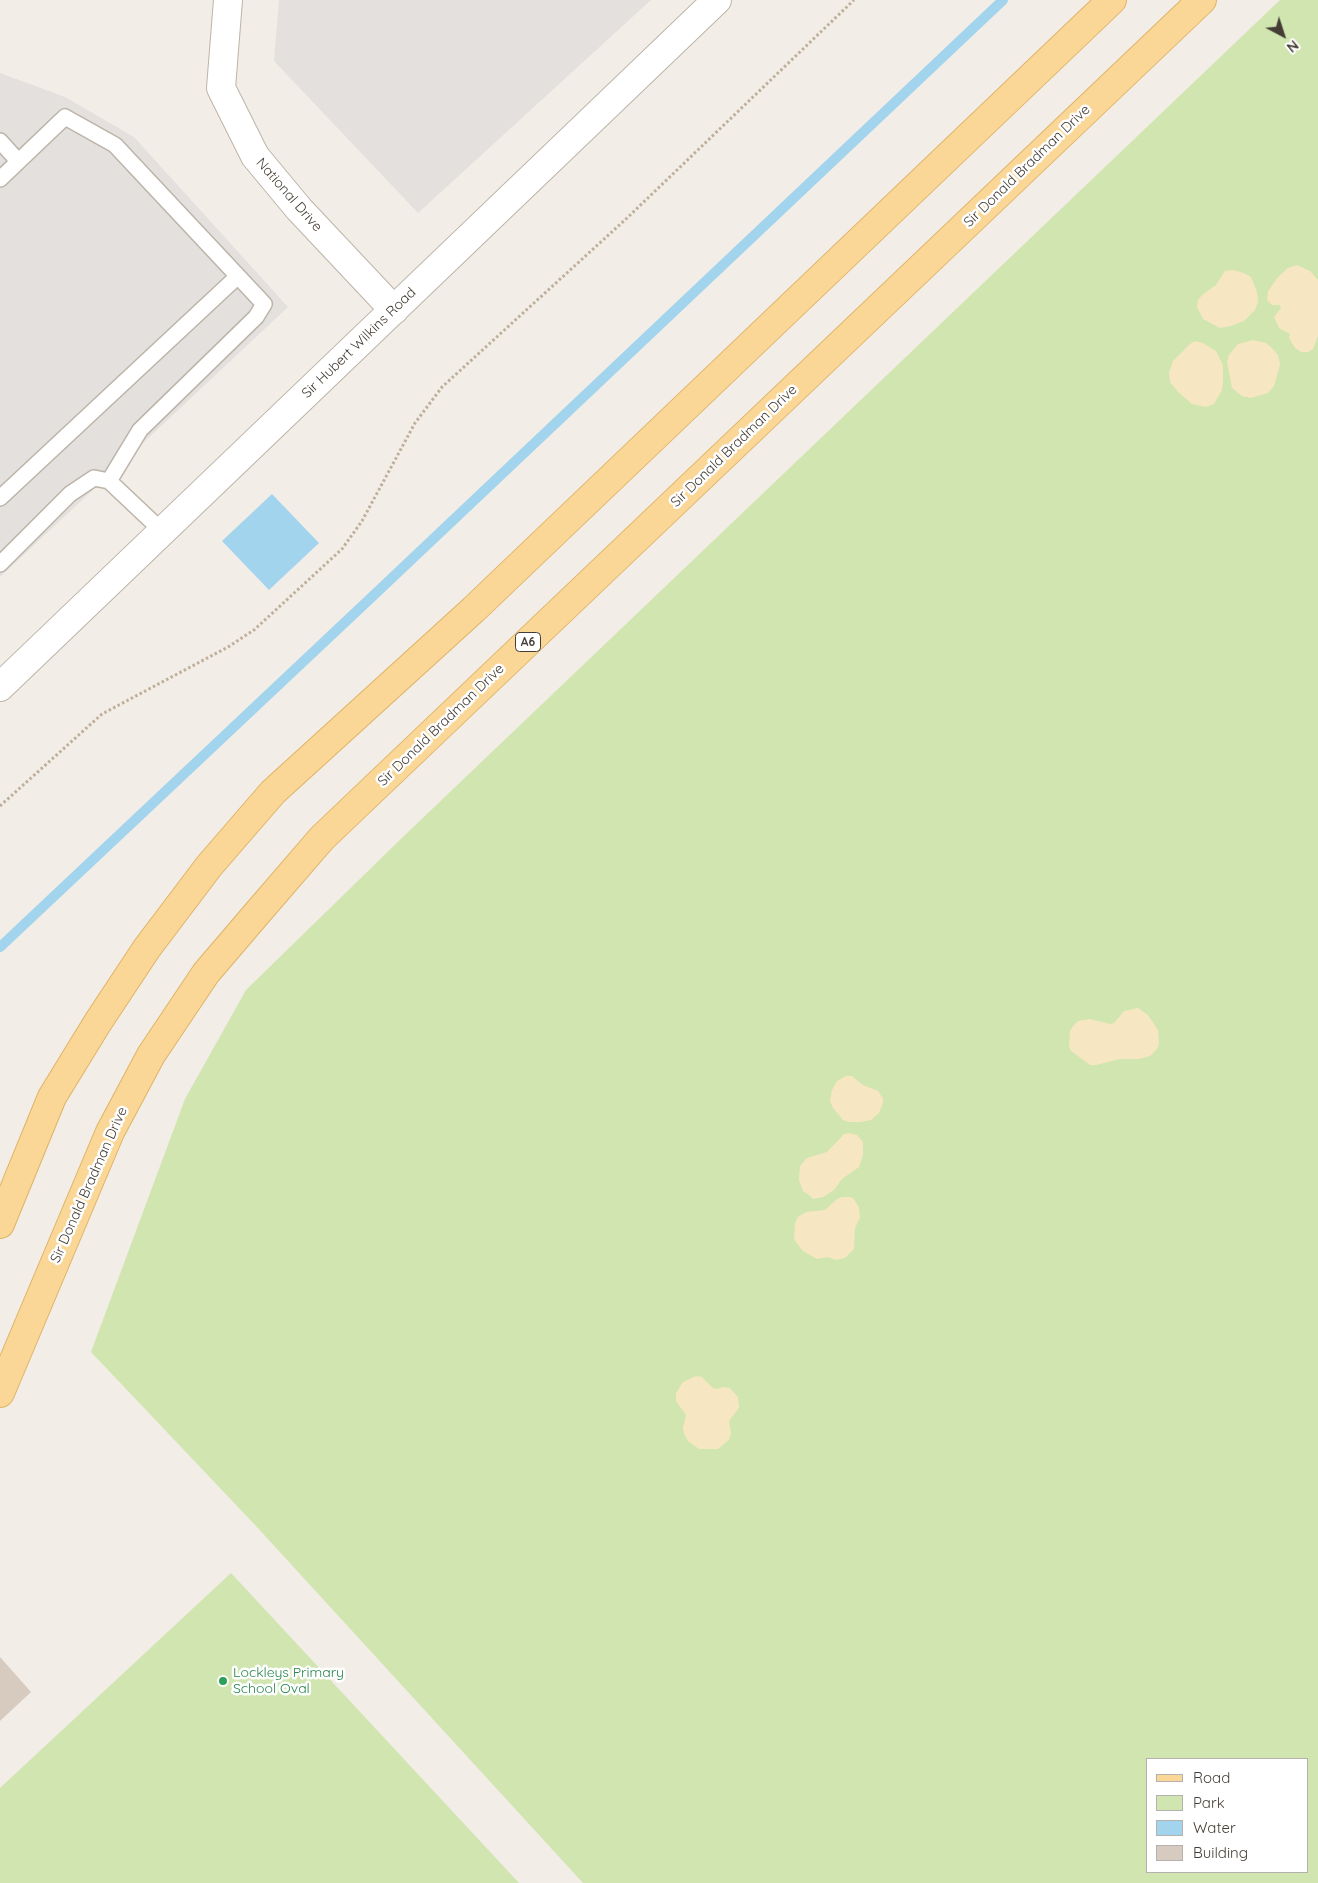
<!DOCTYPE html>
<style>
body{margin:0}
#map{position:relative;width:1318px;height:1883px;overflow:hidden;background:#f2ede6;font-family:Quicksand,sans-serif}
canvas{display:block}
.legend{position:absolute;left:1146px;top:1758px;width:162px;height:115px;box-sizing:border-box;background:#fff;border:1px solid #b4b1ae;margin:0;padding:6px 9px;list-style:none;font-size:15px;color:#443d35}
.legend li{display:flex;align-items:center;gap:10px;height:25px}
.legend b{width:25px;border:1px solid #b4b1ae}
.north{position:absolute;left:1258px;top:10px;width:50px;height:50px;-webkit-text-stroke:4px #fff;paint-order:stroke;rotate:140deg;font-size:14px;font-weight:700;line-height:20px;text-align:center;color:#443d35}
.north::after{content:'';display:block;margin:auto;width:18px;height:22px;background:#443d35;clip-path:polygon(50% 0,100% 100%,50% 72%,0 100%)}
</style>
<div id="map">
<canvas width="1318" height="1883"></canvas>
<ul class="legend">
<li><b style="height:6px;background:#fad796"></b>Road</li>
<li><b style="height:14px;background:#d0e5af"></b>Park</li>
<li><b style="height:14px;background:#a3d4ed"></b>Water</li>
<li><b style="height:14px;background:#d6cbbe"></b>Building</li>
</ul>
<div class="north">N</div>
</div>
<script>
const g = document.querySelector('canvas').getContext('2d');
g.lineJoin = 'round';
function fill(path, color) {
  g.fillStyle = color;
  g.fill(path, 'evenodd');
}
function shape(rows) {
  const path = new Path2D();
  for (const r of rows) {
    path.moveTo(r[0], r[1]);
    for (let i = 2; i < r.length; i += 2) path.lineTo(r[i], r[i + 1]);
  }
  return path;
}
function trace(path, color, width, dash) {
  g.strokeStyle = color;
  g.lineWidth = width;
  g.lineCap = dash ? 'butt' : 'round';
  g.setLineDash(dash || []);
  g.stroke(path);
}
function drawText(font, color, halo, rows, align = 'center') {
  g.font = font + ' Quicksand,sans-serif';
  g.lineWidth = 5;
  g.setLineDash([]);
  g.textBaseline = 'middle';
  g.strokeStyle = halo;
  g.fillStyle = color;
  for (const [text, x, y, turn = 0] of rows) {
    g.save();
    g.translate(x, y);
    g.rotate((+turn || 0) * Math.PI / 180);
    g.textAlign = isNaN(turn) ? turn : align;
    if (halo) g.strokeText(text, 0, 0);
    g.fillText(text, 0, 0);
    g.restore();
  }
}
fill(shape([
 [1280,0,1318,0,1318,1883,583,1883,256,1526,91,1352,185,1099,246,990,407,833],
 [1147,1759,1307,1759,1307,1872,1147,1872],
 [231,1573,519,1883,0,1883,0,1788]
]), '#d0e5af');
fill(shape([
 [1297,265,1310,271,1318,280,1318,336,1313,349,1308,352,1301,352,1295,348,1289,338,1290,334,1279,328,1274,317,1281,308,1280,305,1272,305,1267,300,1268,291,1278,277,1288,268],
 [1233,270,1244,273,1251,277,1257,292,1258,302,1255,310,1244,321,1231,326,1220,328,1203,319,1197,307,1198,300,1202,295,1216,285,1225,271],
 [1253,340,1266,343,1271,347,1278,355,1280,365,1274,386,1268,393,1251,398,1242,396,1232,388,1227,362,1229,355,1238,344],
 [1195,341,1203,343,1216,351,1223,365,1223,380,1222,390,1214,404,1206,407,1192,404,1178,392,1170,382,1169,373,1173,361,1190,344],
 [1138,1008,1148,1015,1158,1030,1159,1043,1157,1049,1150,1056,1139,1059,1120,1059,1096,1065,1090,1065,1070,1050,1069,1046,1070,1031,1073,1026,1078,1021,1090,1019,1110,1024,1114,1023,1124,1011],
 [846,1076,852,1076,863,1085,878,1091,883,1098,883,1103,879,1113,871,1120,860,1122,849,1122,843,1120,833,1108,830,1101,832,1090,837,1081],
 [849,1133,857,1135,863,1142,863,1155,859,1167,842,1179,834,1190,823,1197,813,1199,810,1196,803,1191,799,1180,800,1166,807,1158,827,1152,844,1134],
 [842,1197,849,1197,853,1198,859,1207,860,1218,855,1228,854,1249,845,1258,836,1260,828,1257,817,1259,803,1251,795,1241,794,1237,795,1223,798,1217,806,1212,825,1210,837,1199],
 [696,1376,702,1377,713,1388,716,1389,724,1387,730,1388,738,1397,739,1408,729,1421,731,1433,729,1440,718,1449,699,1449,688,1441,684,1434,683,1428,686,1415,676,1401,676,1393,683,1382]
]), '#f6e7c2');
fill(shape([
 [279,0,651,0,418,213,274,61],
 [0,73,65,97,134,137,288,307,0,577]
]), '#e3e0de');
fill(shape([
 [272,494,319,543,269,590,222,541]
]), '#a3d4ed');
trace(shape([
 [0,947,375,594,1003,0]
]), '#a3d4ed', 10);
fill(shape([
 [0,1657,31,1692,0,1721]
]), '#d6cbbe');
const lane = shape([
 [0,141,18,161],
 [0,179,65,117,115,145,264,304,256,317,140,430,109,481],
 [0,498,238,276],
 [0,564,70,494,94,478,109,481,162,531]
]);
const street = shape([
 [228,0,221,88,255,156,299,209,394,310],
 [0,687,717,0]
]);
const primary = shape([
 [0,1224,52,1097,98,1022,147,948,209,866,273,792,473,610,1112,0],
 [0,1393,110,1132,151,1055,206,973,259,911,322,838,1202,0]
]);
trace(lane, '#bdb4a9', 18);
trace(street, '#bdb4a9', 30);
trace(primary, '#dfb367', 30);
trace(shape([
 [0,806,102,714,228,647,254,630,342,549,362,521,415,423,442,387,626,219,854,0]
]), '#beaf9a', 3, [2.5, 2.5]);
trace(lane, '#fff', 15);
trace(street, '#fff', 28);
trace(primary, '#fad796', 28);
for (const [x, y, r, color] of [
 [223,1681,5,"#2e9e5b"]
]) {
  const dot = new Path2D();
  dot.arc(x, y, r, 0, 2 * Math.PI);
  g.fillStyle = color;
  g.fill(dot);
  trace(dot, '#fff', 2);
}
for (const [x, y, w] of [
 [528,642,25]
]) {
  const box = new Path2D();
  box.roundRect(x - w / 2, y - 9.5, w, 19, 4);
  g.fillStyle = '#fff';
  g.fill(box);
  trace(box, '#443d35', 1);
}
drawText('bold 12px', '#443d35', null, [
 ["A6",528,642]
]);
drawText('14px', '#443d35', '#fff', [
 ["Sir Donald Bradman Drive",1027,166,-44],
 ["National Drive",289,195,49],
 ["Sir Hubert Wilkins Road",359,343,-44],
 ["Sir Donald Bradman Drive",734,446,-44],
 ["Sir Donald Bradman Drive",441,725,-44],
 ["Sir Donald Bradman Drive",89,1185,-66]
]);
drawText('14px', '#27864d', '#fff', [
 ["Lockleys Primary",233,1673],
 ["School Oval",233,1689]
], 'left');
</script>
